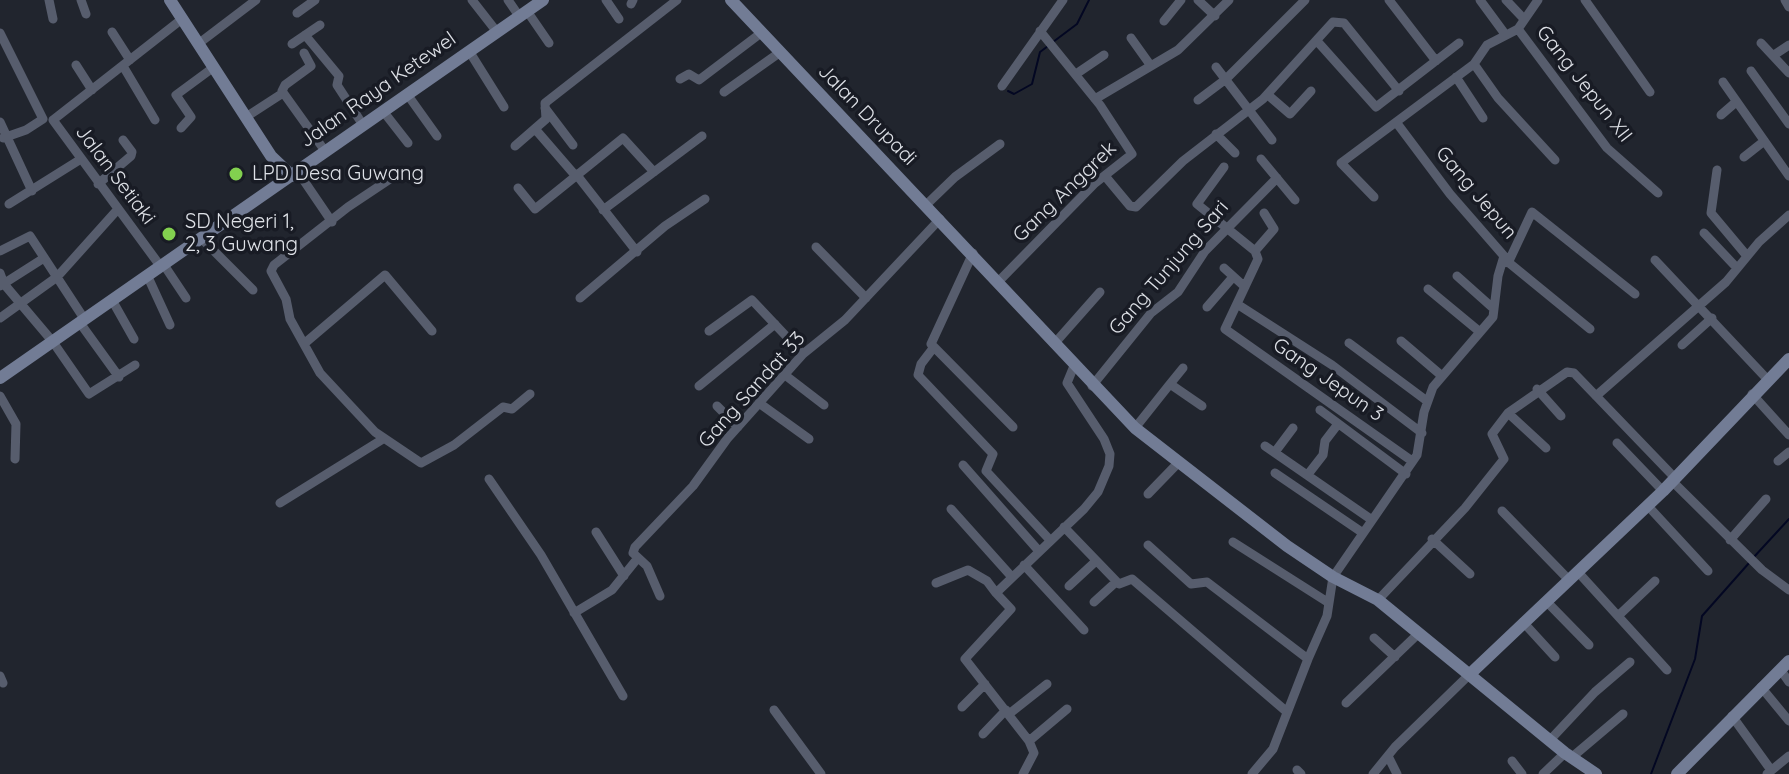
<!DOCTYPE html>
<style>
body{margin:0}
canvas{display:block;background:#21252e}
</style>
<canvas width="1789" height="774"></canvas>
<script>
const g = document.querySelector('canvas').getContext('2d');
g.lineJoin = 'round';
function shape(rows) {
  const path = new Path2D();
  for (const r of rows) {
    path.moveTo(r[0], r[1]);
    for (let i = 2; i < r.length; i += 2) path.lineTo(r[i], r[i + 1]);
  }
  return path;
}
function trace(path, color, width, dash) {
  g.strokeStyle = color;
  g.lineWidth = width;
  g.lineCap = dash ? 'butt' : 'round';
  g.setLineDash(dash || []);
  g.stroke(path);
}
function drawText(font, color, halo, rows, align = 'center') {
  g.font = font + ' Quicksand,sans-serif';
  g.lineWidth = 7;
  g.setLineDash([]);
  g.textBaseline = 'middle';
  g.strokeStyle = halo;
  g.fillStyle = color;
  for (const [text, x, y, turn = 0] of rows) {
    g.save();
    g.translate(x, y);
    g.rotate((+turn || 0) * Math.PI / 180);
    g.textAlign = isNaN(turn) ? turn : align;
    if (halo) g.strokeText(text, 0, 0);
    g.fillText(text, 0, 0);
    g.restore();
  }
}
trace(shape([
 [1053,42,1077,24,1089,0],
 [1008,91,1014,94,1032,84,1040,52,1048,46],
 [1753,558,1789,519],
 [1651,774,1695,659,1702,616,1749,563]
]), '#030722', 2);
trace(shape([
 [49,0,53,19],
 [81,0,86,14],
 [472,0,497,32],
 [508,0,519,16],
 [606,0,619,19],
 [1198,0,1215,16],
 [1389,0,1436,61],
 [1480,0,1505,34],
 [1506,0,1524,19],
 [1585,0,1650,92],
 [1785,0,1789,7],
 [631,4,633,0],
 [527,11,549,43],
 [297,13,315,0],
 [1164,21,1181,0],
 [1518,29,1607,148,1658,193],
 [112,32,130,60],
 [0,33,43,119],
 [305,35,339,76,337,85,363,125],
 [1131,38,1151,66],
 [1317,41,1376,107,1459,43],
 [1761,43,1789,73],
 [198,44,256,0],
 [292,44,320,25],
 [469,51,504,107],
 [304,53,311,66,285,85,282,91,325,151],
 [1774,55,1789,45],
 [1474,64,1498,98,1555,160],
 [76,65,92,90],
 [123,66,155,120],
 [1216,67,1272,140],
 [1751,71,1789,124],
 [1076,74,1104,55],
 [1456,77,1483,118],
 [680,79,689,74,699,80,761,33],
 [1723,82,1789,176],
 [1002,86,1063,0],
 [724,92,779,53],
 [407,94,437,136],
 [1268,95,1290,114,1311,91],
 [1095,99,1178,50,1229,0],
 [1198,100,1226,79,1305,0],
 [545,108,573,145],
 [383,111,408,143],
 [1721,115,1736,102],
 [246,117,283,93],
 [53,120,161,267],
 [53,120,182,19],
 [0,122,32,191],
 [181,128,191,117,176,95,214,67],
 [536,130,574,174],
 [1216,134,1235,153],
 [3,138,26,130,43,119],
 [515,146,546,119,545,103,677,0],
 [1744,157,1763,142],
 [1261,159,1295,200],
 [1224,167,1197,204,1255,251,1258,259,1225,329,1412,461],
 [1717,170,1711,213,1747,256],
 [298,172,332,222],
 [576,174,637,252],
 [1105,176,1130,206,1136,207,1183,161,1263,99,1333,22,1344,23,1399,91],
 [390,179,348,207,274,265,271,271,286,299,290,319,320,373,375,432,421,463,454,445,503,407,512,409,530,394],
 [98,184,131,156,132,152,123,140],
 [518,188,535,209,623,138,654,172],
 [1374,197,1341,163,1474,64,1487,45,1518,29,1538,0],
 [9,204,81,159],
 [926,205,955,177,1000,144],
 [603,210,702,136],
 [1704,233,1736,267],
 [202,239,253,290],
 [816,247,866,298],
 [0,251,30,236,85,320],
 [1255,251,1274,229,1264,213],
 [973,253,931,344,1013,427],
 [1655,260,1768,380],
 [1508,262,1590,329],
 [1508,263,1532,212,1635,294],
 [164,265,186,298],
 [1224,268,1245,287],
 [0,273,4,284,53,342,89,394,135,365],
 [147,275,170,325],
 [1457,276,1494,309],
 [998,282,1094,184,1132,154,1100,105,1040,31],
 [0,286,44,258],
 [1428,289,1480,332],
 [580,298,665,226,705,199],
 [112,300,134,339],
 [1237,304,1332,365,1422,433],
 [1207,307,1233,277],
 [0,318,57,277,118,209],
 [80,323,119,377],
 [709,331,752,300,803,354],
 [1401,341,1442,376],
 [305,343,385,275,432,331],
 [1349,343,1427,401],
 [1054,344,1100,292],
 [1682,345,1712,318],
 [934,347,921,364,918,375,993,454,986,471,1049,539],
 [785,375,824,405],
 [1170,384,1183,368],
 [699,386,775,324],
 [1092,386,1151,313,1178,292,1205,251,1277,178],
 [1537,389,1561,416],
 [1752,394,1789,435],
 [0,396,16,424,15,459],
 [1596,396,1726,282,1759,242,1789,215],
 [759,403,809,439],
 [717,406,738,427],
 [1320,410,1406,474],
 [1508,413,1546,448],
 [1135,428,1170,384,1202,406],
 [1617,443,1663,491],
 [1265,446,1372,520],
 [1275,452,1293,428],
 [1778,461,1789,452],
 [963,465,1038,550],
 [1275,473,1363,533],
 [1309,473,1323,455,1325,441,1338,424],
 [489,479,541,555,623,696],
 [1672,481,1762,570,1789,590],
 [1148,494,1178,463],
 [280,503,383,439],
 [1647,505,1708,571],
 [951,509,1011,576],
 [1502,511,1569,580],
 [1064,527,1119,584,1132,579,1287,712],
 [596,532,624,576],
 [1432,539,1470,574],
 [1730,540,1766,499],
 [1233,542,1329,603],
 [1148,545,1191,584,1207,582,1308,659,1273,749,1252,774],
 [1024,565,1084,630],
 [1577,571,1667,670],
 [936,583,968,570,987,581,996,593],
 [1069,586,1096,561],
 [660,596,647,566,633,553,635,547,693,486,727,439,803,354,845,320,940,219],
 [1378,600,1465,508,1504,459,1492,434,1508,413,1567,372,1574,373,1675,478],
 [1546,601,1589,645],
 [1094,602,1116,582],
 [574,613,612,590,637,559],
 [1618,616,1655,581],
 [1523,622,1555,657],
 [1374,638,1395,657],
 [1308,659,1327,616,1333,577,1417,455,1424,412,1433,387,1493,317,1498,276,1504,256,1450,194,1396,122],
 [1780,669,1789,682],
 [0,676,3,683],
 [1761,687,1789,721],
 [1346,703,1419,633],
 [962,707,985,684],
 [774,710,821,774],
 [1009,714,1047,684],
 [1732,716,1771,770],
 [983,734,1006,710],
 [1550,740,1595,692,1630,662],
 [1029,741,1067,709],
 [1388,756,1397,774],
 [1571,758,1623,714],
 [1512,761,1522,774],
 [1297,770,1301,774],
 [1023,774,1034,753,1029,741,965,659,1011,609,996,593,1084,509,1098,492,1109,466,1110,454,1104,439,1067,383,1074,366],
 [1373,774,1395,747,1470,674],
 [1543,774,1565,753],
 [1767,774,1789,756]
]), '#575d6d', 9);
trace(shape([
 [170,0,271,156,292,176],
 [731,0,1135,428,1287,546,1333,577,1378,600,1565,753,1596,774],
 [0,378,543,0],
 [1470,674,1663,491,1789,359],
 [1677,774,1789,661]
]), '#727c95', 12);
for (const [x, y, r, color] of [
 [236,174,8,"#82d04f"],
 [169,234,8,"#82d04f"]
]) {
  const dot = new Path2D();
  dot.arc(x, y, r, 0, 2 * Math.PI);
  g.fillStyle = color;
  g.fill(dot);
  trace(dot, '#181b24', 3);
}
drawText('20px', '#dee1e7', '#181b24', [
 ["Gang Jepun XII",1584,84,52],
 ["Jalan Raya Ketewel",378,90,-35],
 ["Jalan Drupadi",867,115,46],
 ["Jalan Setiaki",115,175,53],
 ["Gang Anggrek",1065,192,-44],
 ["Gang Jepun",1476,193,50],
 ["Gang Tunjung Sari",1169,268,-49],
 ["Gang Jepun 3",1328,380,35],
 ["Gang Sandat 33",752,390,-48]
]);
drawText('20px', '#dee1e7', '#181b24', [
 ["LPD Desa Guwang",252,174],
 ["SD Negeri 1,",185,222],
 ["2, 3 Guwang",185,245]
], 'left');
</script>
